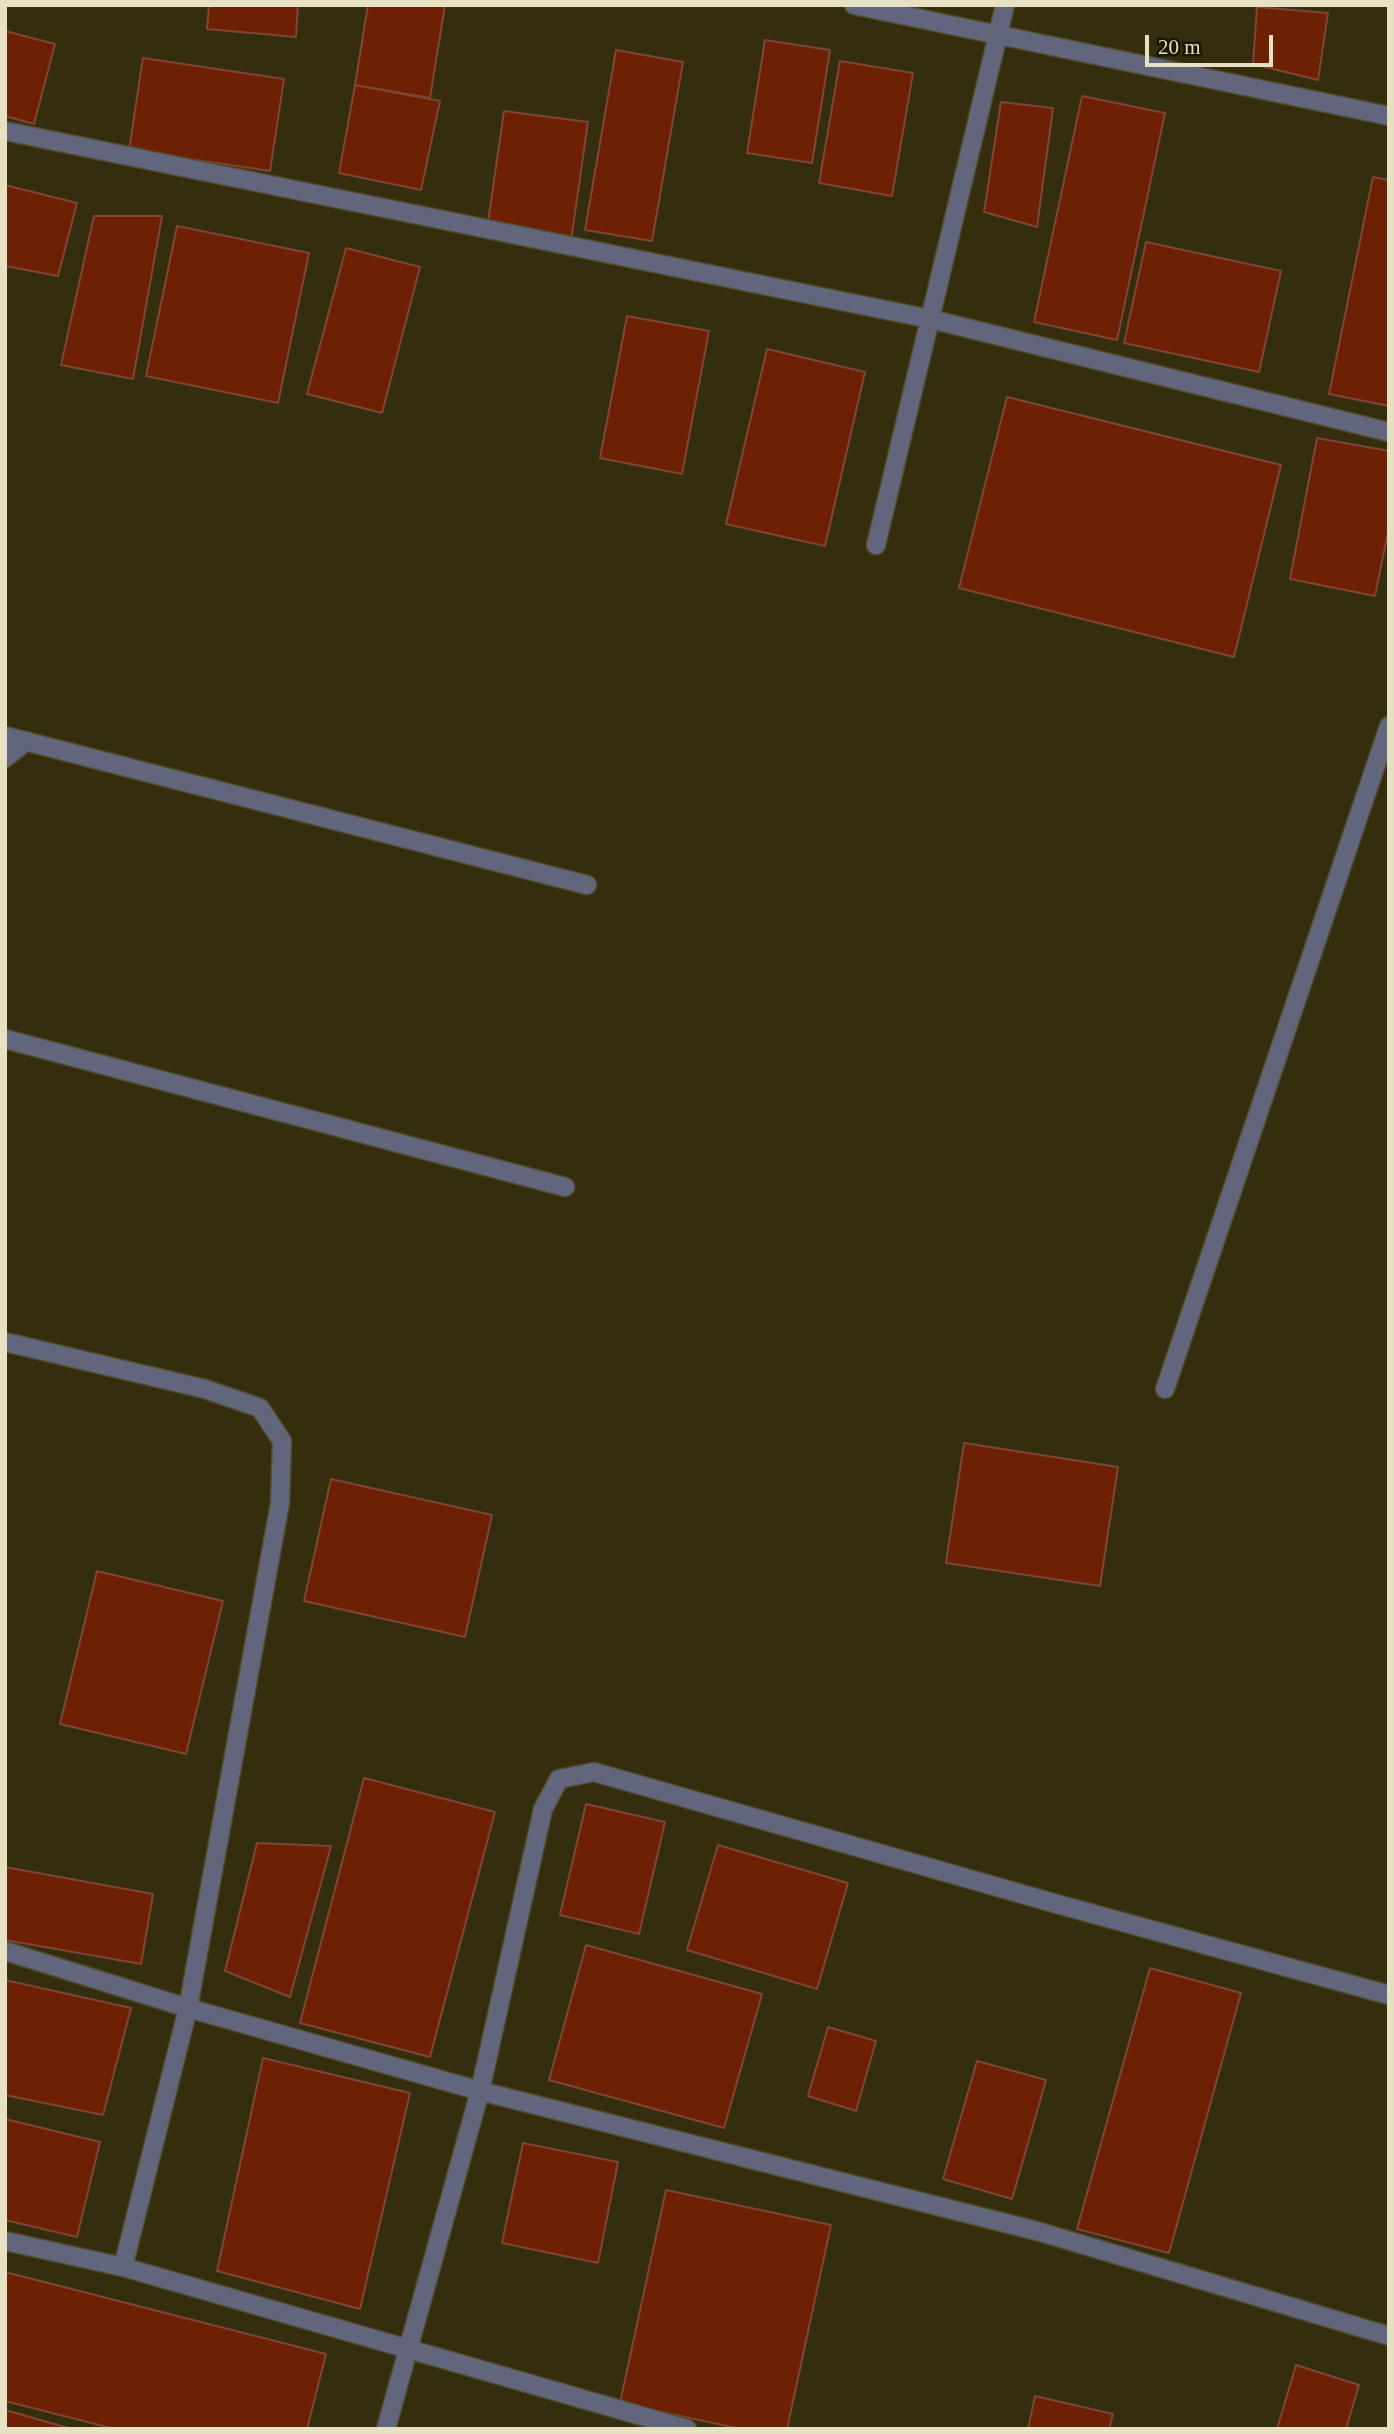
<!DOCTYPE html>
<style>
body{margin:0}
#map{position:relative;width:1394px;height:2434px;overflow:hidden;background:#352e0e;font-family:Georgia,serif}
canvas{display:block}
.frame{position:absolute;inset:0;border:7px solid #e7e1c3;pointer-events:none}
.scale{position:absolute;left:1145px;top:35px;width:128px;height:32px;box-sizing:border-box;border:4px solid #e7e1c3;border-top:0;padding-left:9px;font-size:21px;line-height:24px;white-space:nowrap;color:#e7e1c3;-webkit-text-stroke:5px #1b1600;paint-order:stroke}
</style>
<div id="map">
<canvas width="1394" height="2434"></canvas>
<div class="frame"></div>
<div class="scale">20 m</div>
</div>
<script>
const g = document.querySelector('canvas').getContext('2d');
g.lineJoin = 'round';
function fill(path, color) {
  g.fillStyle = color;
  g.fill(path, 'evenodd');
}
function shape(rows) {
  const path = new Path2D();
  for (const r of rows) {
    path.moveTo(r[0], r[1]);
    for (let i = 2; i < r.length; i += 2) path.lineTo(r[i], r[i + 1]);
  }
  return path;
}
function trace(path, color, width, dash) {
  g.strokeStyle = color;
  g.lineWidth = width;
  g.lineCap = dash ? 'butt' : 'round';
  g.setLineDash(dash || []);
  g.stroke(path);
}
const building = shape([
 [209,5,298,5,296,37,207,29,209,5],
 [368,5,445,5,430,98,355,85,368,5],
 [1257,7,1328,13,1318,80,1253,64,1257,7],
 [5,31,55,44,34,124,5,116,5,31],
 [765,40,830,50,812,163,747,153,765,40],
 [616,50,683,62,652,241,585,230,616,50],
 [143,58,284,79,270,171,129,150,143,58],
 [840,61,913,73,892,196,819,183,840,61],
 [355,85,440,101,421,190,339,173,355,85],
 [1082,96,1165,113,1117,340,1034,322,1082,96],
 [1001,102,1053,108,1037,227,984,212,1001,102],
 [504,111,588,122,571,241,487,229,504,111],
 [1373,177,1389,180,1389,406,1329,394,1373,177],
 [5,185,77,203,58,276,5,266,5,185],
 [94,216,162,216,133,379,61,365,94,216],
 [177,226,309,253,278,403,146,376,177,226],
 [1146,242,1281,271,1259,372,1124,343,1146,242],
 [346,248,420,267,382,413,307,394,346,248],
 [627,316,709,331,682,474,600,458,627,316],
 [767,349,865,372,825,546,726,524,767,349],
 [1007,397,1281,465,1234,657,959,588,1007,397],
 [1317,438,1389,451,1389,527,1375,596,1290,579,1317,438],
 [964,1443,1118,1467,1100,1586,946,1563,964,1443],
 [331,1479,492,1515,465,1637,304,1601,331,1479],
 [97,1571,223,1601,186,1754,60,1724,97,1571],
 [364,1778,495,1812,430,2057,300,2023,364,1778],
 [586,1804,665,1822,639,1934,560,1915,586,1804],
 [257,1843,331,1846,290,1997,225,1971,257,1843],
 [718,1845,848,1883,817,1989,687,1950,718,1845],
 [5,1867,153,1894,141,1964,5,1940,5,1867],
 [586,1945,762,1994,724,2128,549,2080,586,1945],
 [1150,1968,1241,1993,1169,2253,1077,2229,1150,1968],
 [5,1980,131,2008,103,2115,5,2095,5,1980],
 [828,2027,876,2041,856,2111,808,2096,828,2027],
 [263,2058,410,2093,360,2309,217,2271,263,2058],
 [977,2061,1046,2080,1012,2199,943,2179,977,2061],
 [5,2119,100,2142,77,2237,5,2220,5,2119],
 [523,2143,618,2162,598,2263,502,2243,523,2143],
 [666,2190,831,2225,787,2429,741,2429,620,2403,666,2190],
 [5,2272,326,2354,307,2429,115,2429,5,2401,5,2272],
 [1296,2365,1359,2385,1346,2429,1277,2429,1296,2365],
 [1035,2396,1113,2414,1109,2429,1028,2429,1035,2396],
 [5,2410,72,2429,5,2429,5,2410]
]);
fill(building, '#6e2005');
trace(building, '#7e4635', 2);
const street = shape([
 [854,5,1389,116],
 [5,131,930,319,1389,432],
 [876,545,1005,5],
 [5,736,587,885],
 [5,758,27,741],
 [5,1039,565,1187],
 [5,1342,205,1389,260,1408,282,1441,280,1503,188,2008,123,2267],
 [1165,1389,1389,726],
 [5,1951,188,2008,480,2091,1037,2231,1389,2336],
 [5,2241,123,2267,687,2429],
 [386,2429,480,2091,543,1809,559,1779,594,1772,1057,1904,1389,1995]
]);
trace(street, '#514b2b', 21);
trace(street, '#62667d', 18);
</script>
